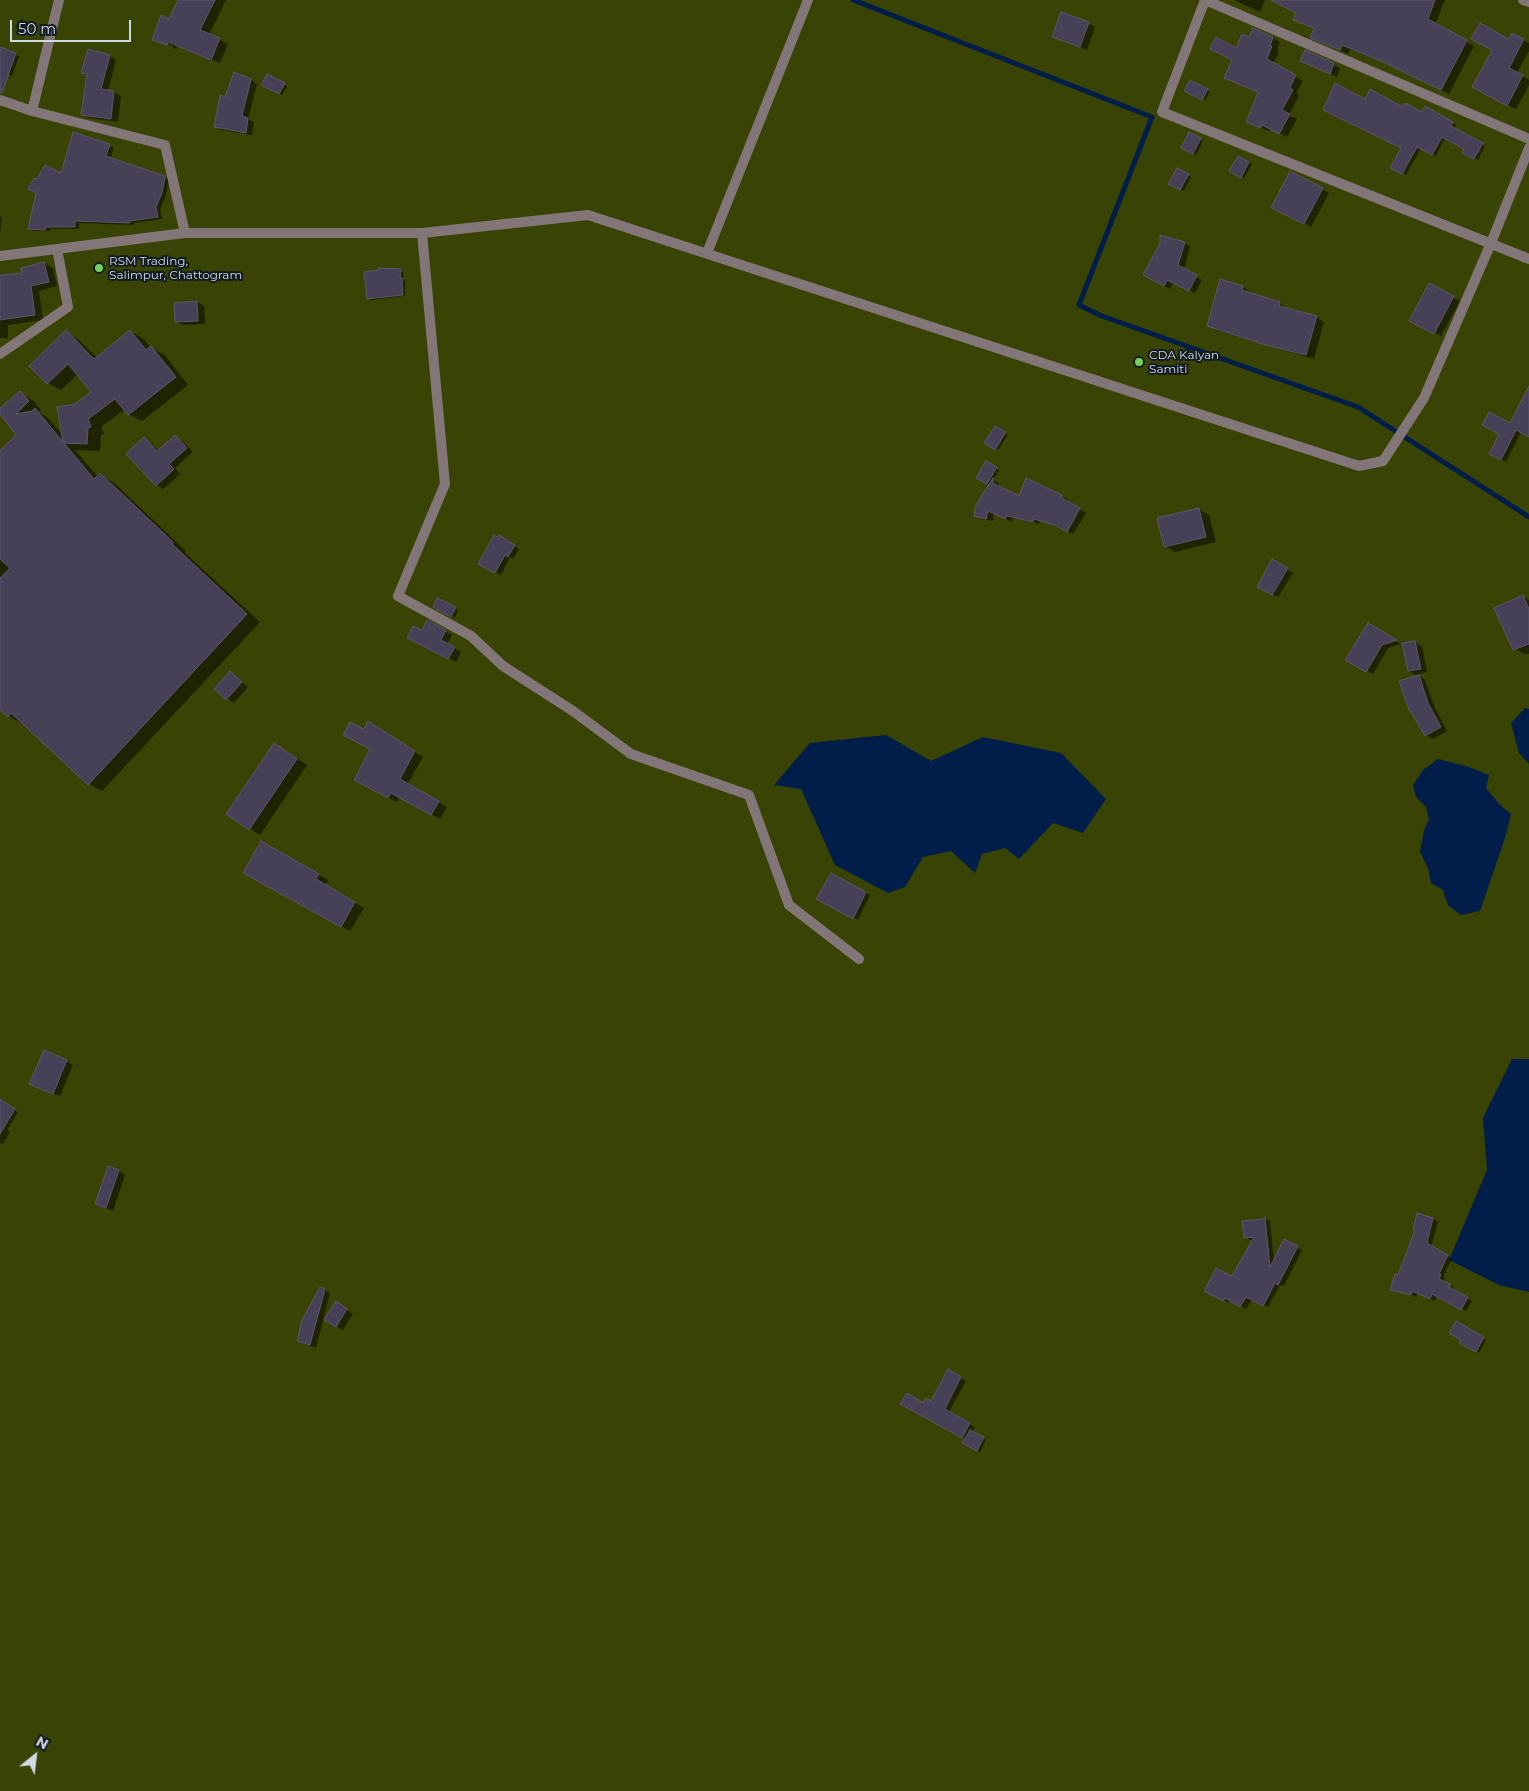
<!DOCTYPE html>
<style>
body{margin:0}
#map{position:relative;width:1529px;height:1791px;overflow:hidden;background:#233445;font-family:Montserrat,sans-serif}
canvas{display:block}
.north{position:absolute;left:10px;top:1731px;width:50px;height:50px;-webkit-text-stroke:4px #131b22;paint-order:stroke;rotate:29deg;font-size:14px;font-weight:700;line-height:20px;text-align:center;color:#d0dae5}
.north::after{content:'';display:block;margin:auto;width:18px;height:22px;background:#d0dae5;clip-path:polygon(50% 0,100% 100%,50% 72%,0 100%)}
.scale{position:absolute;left:10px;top:20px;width:121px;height:22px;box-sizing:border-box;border:2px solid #d0dae5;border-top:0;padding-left:6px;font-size:15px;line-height:18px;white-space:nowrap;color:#d0dae5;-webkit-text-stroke:4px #131b22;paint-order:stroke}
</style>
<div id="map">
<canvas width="1529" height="1791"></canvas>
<div class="north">N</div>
<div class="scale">50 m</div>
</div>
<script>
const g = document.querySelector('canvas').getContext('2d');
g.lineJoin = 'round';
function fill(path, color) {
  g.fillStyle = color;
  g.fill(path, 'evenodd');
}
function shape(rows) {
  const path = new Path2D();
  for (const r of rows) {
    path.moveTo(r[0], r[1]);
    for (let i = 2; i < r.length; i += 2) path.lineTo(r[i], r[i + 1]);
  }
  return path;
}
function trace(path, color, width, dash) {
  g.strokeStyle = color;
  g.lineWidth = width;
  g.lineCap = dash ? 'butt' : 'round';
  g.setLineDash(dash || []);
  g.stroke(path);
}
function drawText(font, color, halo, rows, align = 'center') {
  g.font = font + ' Montserrat,sans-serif';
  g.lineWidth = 4;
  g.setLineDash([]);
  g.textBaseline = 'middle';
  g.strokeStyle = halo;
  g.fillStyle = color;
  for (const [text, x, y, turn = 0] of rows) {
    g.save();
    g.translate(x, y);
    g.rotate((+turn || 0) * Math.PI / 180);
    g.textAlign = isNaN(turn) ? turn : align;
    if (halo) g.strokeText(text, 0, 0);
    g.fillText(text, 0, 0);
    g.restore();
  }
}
fill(shape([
 [0,0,1529,0,1529,1791,0,1791]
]), '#394304');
fill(shape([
 [1525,708,1529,709,1529,764,1519,753,1511,723],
 [886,735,931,761,983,737,1061,753,1106,799,1083,833,1053,823,1019,859,1005,848,982,854,975,873,951,851,923,857,905,887,888,893,835,865,801,789,774,785,810,743],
 [1438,759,1469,767,1489,775,1486,788,1500,805,1511,814,1505,838,1480,911,1461,915,1448,905,1443,890,1431,883,1428,868,1420,852,1424,830,1429,819,1426,807,1416,797,1413,785,1423,770],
 [1512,1059,1529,1059,1529,1292,1499,1285,1449,1260,1487,1170,1483,1118]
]), '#001e49');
fill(shape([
 [180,0,226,0,209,35,228,44,220,63,177,46,176,49,173,48,173,46,161,41,161,43,154,39,170,20],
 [1234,0,1265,0,1260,12],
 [1273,0,1445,0,1435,25,1474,46,1449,94,1390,65,1350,49,1348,54,1320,42,1315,29,1295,19,1297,13],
 [1088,23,1095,27,1087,50,1054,36],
 [1513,34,1529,43,1529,51,1517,73,1529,80,1529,85,1516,109,1482,92],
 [1273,38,1280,42,1277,51,1279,52,1273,64,1303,81,1296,93,1299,95,1289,115,1297,119,1287,137,1270,128,1269,131,1255,126,1260,93,1226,78,1237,50,1250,39],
 [0,48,19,56,12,76,0,71],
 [1305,52,1340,68,1337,77,1308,64],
 [109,56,116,60,108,91,114,92,121,96,118,122,89,118,83,114,88,75,83,72],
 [268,75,287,86,282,95,263,84],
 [251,80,257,84,248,119,254,122,252,135,221,130,215,126,225,98],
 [1191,81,1210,92,1205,100,1186,90],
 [1365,100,1422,114,1425,108,1456,125,1453,129,1485,146,1478,160,1464,153,1466,149,1445,138,1436,156,1421,148,1406,175,1392,167,1402,148],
 [1190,133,1203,141,1196,155,1182,147],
 [73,134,114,148,110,159,169,179,166,195,160,210,162,219,134,223,134,225,79,223,79,229,51,229,50,231,33,231,29,228,37,192,38,181,61,175],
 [1238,157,1252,164,1244,178,1231,171],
 [1177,170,1191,177,1184,191,1170,183],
 [1291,173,1329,193,1311,227,1279,211],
 [0,216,2,218,0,234],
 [1184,243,1190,246,1184,270,1202,280,1195,293,1174,282,1170,289,1144,275],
 [44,263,53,268,57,286,39,291,43,320,8,325,8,338,0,338,0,276,24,274],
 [400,271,403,272,403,280,405,281,405,296,371,300,368,298],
 [1221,281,1243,287,1251,292,1250,294,1279,303,1287,309,1316,317,1324,322,1314,359,1216,330,1208,325],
 [1430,285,1460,301,1441,336,1411,320],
 [197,302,204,306,205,324,183,325,177,322],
 [130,331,144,339,151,348,165,355,188,385,142,421,128,414,125,409,101,427,104,434,101,435,100,451,75,450,98,477,100,475,113,482,186,551,184,552,260,622,102,791,89,784,23,722,22,724,9,716,0,708,0,450,1,452,18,435,0,412,0,410,20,393,34,401,41,410,39,412,48,418,63,435,75,405,93,393,78,374,61,390,48,383,66,332,79,340,97,358],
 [1529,404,1529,436,1521,432,1506,462,1491,454,1510,425],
 [995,427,1008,435,998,450,986,443],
 [175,437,182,441,193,452,175,468,180,474,163,489,157,485,145,439,151,443,159,451],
 [987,462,999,470,993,480,999,483,999,487,1020,498,1062,496,1068,500,1067,502,1086,513,1073,534,1064,529,1040,521,1039,524,1013,518,1012,522,994,513,993,521,982,519,976,516,990,485,978,478],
 [1198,509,1209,515,1216,542,1175,552,1165,546],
 [500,537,519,549,513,559,510,557,501,575,480,564],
 [1272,560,1293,573,1278,597,1259,587],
 [1523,597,1529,600,1529,654,1524,654,1514,648],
 [438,600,458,610,455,618,434,607],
 [428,622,452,635,447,644,461,652,456,662,415,641,423,632],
 [1368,625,1401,644,1388,648,1373,674,1347,659],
 [1415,642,1422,646,1427,672,1416,675,1409,671],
 [230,673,248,687,234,703,215,689],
 [1419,676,1425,680,1435,708,1447,731,1433,739,1426,735],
 [377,727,423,757,407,785,447,807,440,819,400,796,397,802,364,785,372,749,364,730],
 [284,750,307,765,260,835,228,814],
 [262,843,328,880,325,886,364,908,350,931,245,872],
 [832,875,870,895,858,920,818,899],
 [66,1061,73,1065,60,1096,38,1087],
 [1,1101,18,1112,7,1130,10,1132,3,1144,1,1143,0,1144],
 [119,1171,125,1175,113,1211,96,1204],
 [1265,1219,1270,1221,1274,1262,1285,1241,1302,1250,1284,1286,1280,1285,1268,1307,1252,1299,1246,1309,1231,1300,1229,1303,1205,1290,1233,1278,1254,1240,1250,1240,1245,1237],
 [1433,1219,1438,1222,1431,1247,1452,1258,1443,1277,1445,1278,1443,1282,1447,1293,1451,1286,1454,1288,1453,1291,1472,1301,1466,1311,1437,1296,1435,1301,1417,1293,1416,1297,1392,1289],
 [324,1290,330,1293,316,1348,298,1341],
 [336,1303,353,1314,343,1330,336,1326],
 [1456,1323,1486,1340,1479,1353,1461,1343,1463,1339],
 [949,1371,966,1381,949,1412,975,1427,972,1432,986,1440,980,1452,964,1443,966,1439,902,1403,924,1404,931,1403]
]), '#0007');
trace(shape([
 [853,0,1152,117,1079,305,1102,316,1358,407,1529,517]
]), '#001e49', 5);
const building = shape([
 [178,0,215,0,200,30,220,38,211,60,168,42,167,45,152,40,161,15,169,19,178,0],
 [1271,0,1435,0,1428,19,1467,40,1441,90,1381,61,1342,45,1340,50,1310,38,1314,28,1293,20,1296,13,1271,0],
 [1061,12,1089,22,1080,47,1052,37,1061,12],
 [1480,23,1509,39,1512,33,1524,39,1509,68,1523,75,1507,106,1472,87,1492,50,1471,39,1480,23],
 [1253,28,1273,37,1270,46,1272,46,1267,59,1296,75,1290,88,1293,90,1282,110,1290,114,1279,134,1262,125,1261,128,1246,122,1258,92,1224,78,1232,60,1210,49,1216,37,1236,48,1242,34,1249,37,1253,28],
 [0,47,16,53,2,93,0,92,0,47],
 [88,49,110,55,101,89,114,91,111,119,81,115,87,74,81,73,88,49],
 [1305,50,1334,63,1330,74,1300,61,1305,50],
 [234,72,251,79,242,116,248,118,246,133,214,127,220,95,225,97,234,72],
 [267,74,285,83,279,94,261,85,267,74],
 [1190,80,1208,89,1202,100,1184,91,1190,80],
 [1335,83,1365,99,1370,89,1403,107,1405,103,1422,112,1425,106,1453,122,1451,126,1483,143,1474,159,1462,153,1464,149,1442,137,1432,155,1417,147,1402,174,1390,168,1401,148,1323,110,1335,83],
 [73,132,110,144,106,156,165,176,162,193,156,207,158,217,130,221,130,223,75,221,75,227,46,227,45,230,28,229,36,193,28,189,34,178,37,179,45,165,61,173,73,132],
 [1189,132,1201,138,1193,154,1181,148,1189,132],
 [1238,156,1249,162,1241,178,1229,171,1238,156],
 [1177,168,1189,174,1180,190,1168,184,1177,168],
 [1290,171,1323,188,1304,224,1271,208,1290,171],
 [1160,235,1185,242,1178,265,1197,275,1189,291,1167,280,1164,286,1143,275,1160,243,1160,235],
 [44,262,49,282,31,286,35,315,0,320,0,275,22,273,21,268,44,262],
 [379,268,401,269,400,278,402,278,403,295,367,299,364,272,379,270,379,268],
 [1220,279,1243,286,1242,290,1280,302,1279,306,1317,316,1306,355,1266,345,1207,326,1220,279],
 [1429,283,1454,296,1434,334,1409,321,1429,283],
 [197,301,198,321,175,322,174,303,197,301],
 [66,330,94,359,130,330,146,350,151,346,176,377,128,415,115,399,88,419,91,427,88,428,87,444,64,443,94,479,100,473,173,542,172,544,247,614,88,785,11,713,8,717,0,710,0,578,10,568,0,559,0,451,16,435,0,414,0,408,20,391,29,401,16,414,32,411,35,408,63,442,57,407,75,404,91,392,68,364,47,384,29,366,66,330],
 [1529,386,1529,437,1516,430,1501,460,1489,454,1499,434,1482,425,1489,412,1510,423,1529,386],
 [995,426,1006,432,995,450,984,443,995,426],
 [175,435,187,448,169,464,174,469,156,486,126,454,144,437,157,451,175,435],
 [986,461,997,467,987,484,976,478,986,461],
 [993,478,993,483,1019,496,1026,478,1062,495,1062,498,1080,508,1067,532,1057,526,1034,519,1033,522,1007,516,1005,519,988,511,986,519,974,516,976,505,993,478],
 [1199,508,1206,537,1164,547,1157,518,1199,508],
 [494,535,498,537,499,535,515,545,508,557,505,555,495,573,478,564,494,535],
 [1272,559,1288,568,1272,595,1257,587,1272,559],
 [1523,595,1529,609,1529,644,1513,650,1494,608,1523,595],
 [437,598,456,607,451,617,433,607,437,598],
 [427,620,446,630,441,640,455,647,448,659,407,638,413,626,422,630,427,620],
 [1368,623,1397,640,1382,645,1366,672,1345,660,1368,623],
 [1415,641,1421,669,1408,671,1402,643,1415,641],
 [230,671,242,682,226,700,214,689,230,671],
 [1419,675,1428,703,1441,727,1425,736,1410,710,1409,710,1399,681,1419,675],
 [368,721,415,751,400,779,439,801,431,815,391,793,388,798,354,780,370,749,343,735,350,722,364,729,368,721],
 [274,743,297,759,249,830,226,814,274,743],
 [261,841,319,874,316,879,355,902,341,927,243,873,261,841],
 [831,873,866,892,853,919,816,899,831,873],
 [44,1050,67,1060,53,1094,29,1084,44,1050],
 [0,1099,15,1109,0,1134,0,1099],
 [108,1166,119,1170,106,1208,95,1204,108,1166],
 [1417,1213,1433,1218,1427,1243,1448,1255,1439,1274,1441,1274,1439,1279,1450,1284,1449,1287,1468,1297,1461,1310,1432,1294,1430,1299,1412,1291,1411,1295,1390,1290,1395,1274,1398,1275,1415,1230,1413,1229,1417,1213],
 [1265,1217,1270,1267,1284,1239,1298,1246,1278,1285,1275,1283,1263,1306,1246,1297,1240,1307,1225,1298,1223,1301,1204,1291,1216,1268,1232,1276,1254,1237,1244,1238,1242,1221,1263,1219,1265,1217],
 [320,1287,325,1289,310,1345,297,1341,302,1320,320,1287],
 [336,1301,347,1309,336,1327,324,1320,336,1301],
 [1456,1321,1484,1337,1476,1352,1459,1343,1461,1340,1449,1333,1456,1321],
 [948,1369,961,1377,945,1409,970,1423,962,1438,900,1404,907,1393,923,1403,926,1398,931,1401,948,1369],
 [970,1430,984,1437,977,1451,962,1443,970,1430]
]);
fill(building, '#474158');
trace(building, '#5b566d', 1);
trace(shape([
 [1205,0,1162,112,1529,259],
 [1205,0,1529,139],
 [1523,0,1529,2],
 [0,100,32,111,165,145,185,233],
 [32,111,59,0],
 [422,233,445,484,398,596,471,636,503,666,573,711,631,754,749,795,789,905,859,959],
 [707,253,808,0],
 [0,256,185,233,422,233,588,215,1359,466,1383,461,1424,398,1491,243,1529,148],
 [0,354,68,307,57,249]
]), '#837678', 10);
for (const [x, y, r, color] of [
 [99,268,5,"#73d25d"],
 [1139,362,5,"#73d25d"]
]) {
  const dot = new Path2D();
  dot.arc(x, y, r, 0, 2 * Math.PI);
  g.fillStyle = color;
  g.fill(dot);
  trace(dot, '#131b22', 2);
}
drawText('12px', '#d0dae5', '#131b22', [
 ["RSM Trading,",109,261],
 ["Salimpur, Chattogram",109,275],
 ["CDA Kalyan",1149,355],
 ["Samiti",1149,369]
], 'left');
</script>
